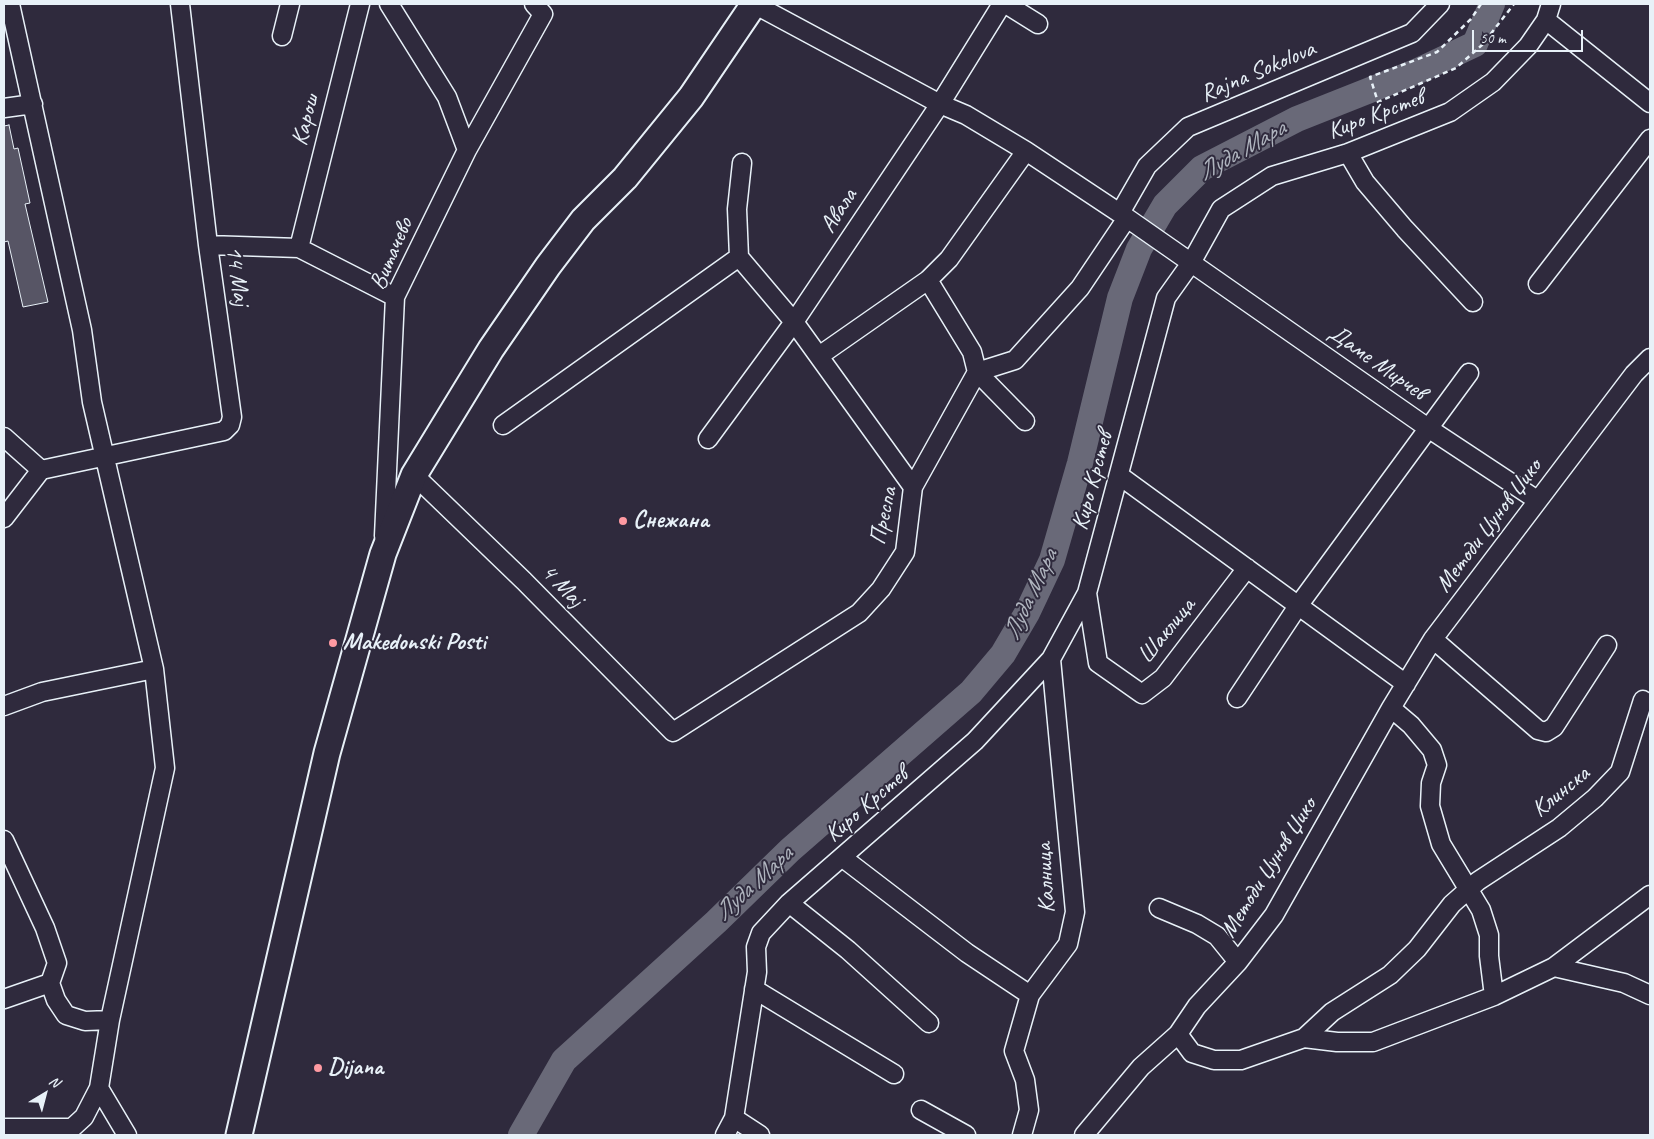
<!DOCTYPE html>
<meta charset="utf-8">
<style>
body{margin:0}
#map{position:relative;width:1654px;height:1139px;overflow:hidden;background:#2f2a3d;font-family:Caveat,sans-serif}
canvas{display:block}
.frame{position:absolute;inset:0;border:5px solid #e8f1f8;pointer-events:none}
.north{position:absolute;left:20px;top:1069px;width:50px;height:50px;-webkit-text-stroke:4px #2f2a3d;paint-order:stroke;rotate:37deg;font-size:14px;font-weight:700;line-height:20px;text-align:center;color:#e8f1f8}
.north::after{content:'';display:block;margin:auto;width:18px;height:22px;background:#e8f1f8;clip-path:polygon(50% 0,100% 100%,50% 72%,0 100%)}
.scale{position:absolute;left:1472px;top:30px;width:111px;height:22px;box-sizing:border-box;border:2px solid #e8f1f8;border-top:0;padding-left:6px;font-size:15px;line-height:18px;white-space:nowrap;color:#e8f1f8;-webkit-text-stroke:4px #2f2a3d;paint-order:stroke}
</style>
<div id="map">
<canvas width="1654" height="1139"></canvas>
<div class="frame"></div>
<div class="north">N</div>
<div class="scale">50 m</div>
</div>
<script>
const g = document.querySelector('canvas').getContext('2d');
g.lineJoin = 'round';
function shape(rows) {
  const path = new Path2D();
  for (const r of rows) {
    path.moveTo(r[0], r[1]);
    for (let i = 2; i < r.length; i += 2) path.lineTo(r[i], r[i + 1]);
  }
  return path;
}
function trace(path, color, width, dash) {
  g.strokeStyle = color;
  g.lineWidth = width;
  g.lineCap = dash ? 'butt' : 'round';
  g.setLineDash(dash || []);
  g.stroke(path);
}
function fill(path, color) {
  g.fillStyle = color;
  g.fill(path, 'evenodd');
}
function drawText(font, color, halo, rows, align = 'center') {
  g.font = font + ' Caveat,sans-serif';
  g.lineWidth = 4;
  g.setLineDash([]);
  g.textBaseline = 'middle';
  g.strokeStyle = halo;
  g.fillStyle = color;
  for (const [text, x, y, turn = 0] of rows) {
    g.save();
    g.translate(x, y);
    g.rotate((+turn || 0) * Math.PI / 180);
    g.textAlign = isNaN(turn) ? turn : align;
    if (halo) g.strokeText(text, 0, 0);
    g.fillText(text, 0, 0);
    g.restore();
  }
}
trace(shape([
 [521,1135,564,1060,716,922,790,850,971,692,1003,654,1027,613,1052,560,1080,463,1120,298,1139,249,1165,205,1202,168,1297,119,1418,71,1475,44,1492,4]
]), '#696978', 26);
const building = shape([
 [9,125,14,149,18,148,30,203,25,204,48,302,23,307,8,241,4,242,4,126,9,125]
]);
fill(building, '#575565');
trace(building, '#e8f1f8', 1);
const street = shape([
 [10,4,82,330,92,402,154,669,165,768,110,1020,99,1088,127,1135],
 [389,4,447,97,467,150],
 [754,4,940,104,966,115,1026,151,1127,218,1428,428,1537,500],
 [1006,4,1038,24],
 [1546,20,1650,103],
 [282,36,290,4],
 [4,108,33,104],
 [1348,153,1365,182,1405,229,1473,302],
 [742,163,737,209,739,257,794,322,913,487],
 [1120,213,1147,166,1188,127,1412,33,1440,4],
 [208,245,299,248,395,297],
 [299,248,360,4],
 [928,280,972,352,977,372,1025,421],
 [1538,284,1650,139],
 [819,356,928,280,949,259,1026,151],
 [503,425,739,257],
 [4,437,41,470,224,431,230,425,232,417,208,245,180,4],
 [708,439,794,322,940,104,1002,4],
 [414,475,524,581,673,732,859,613,881,589,905,552,913,487,977,372,1015,360,1080,288,1127,218],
 [1120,476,1406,684],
 [4,518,41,470],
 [384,536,395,297,467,150,543,14,534,4],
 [1087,593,1098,663,1142,694,1163,678,1247,568],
 [1433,639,1538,730,1546,732,1554,727,1607,645],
 [1237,698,1298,606,1469,373],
 [4,706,42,692,154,669],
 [1391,708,1411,725,1432,750,1437,765,1431,783,1430,806,1441,844,1481,910,1489,935,1489,956,1494,996],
 [4,840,45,928,57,963,50,983,56,1000,66,1015,85,1021,110,1020],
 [843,858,967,953,1030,995],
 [789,903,848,950,929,1023],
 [1159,908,1197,924,1217,936,1238,962],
 [1554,967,1650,895],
 [754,989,894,1074],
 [4,999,50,983],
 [1178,1034,1192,1053,1214,1060,1241,1060,1304,1038,1337,1042,1373,1042,1494,996,1554,967,1624,983,1650,995],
 [1304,1038,1332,1012,1390,975,1417,949,1452,904,1478,881,1559,828,1595,798,1620,772,1643,700],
 [921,1110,966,1135],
 [734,1118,760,1135],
 [4,1128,72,1128,84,1117,99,1088],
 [725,1135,734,1118,757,972,756,947,761,933,789,903,975,741,1051,659,1087,593,1166,298,1191,263,1221,209,1272,176,1348,153,1450,112,1493,82,1528,46,1546,20,1551,4],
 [1022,1135,1029,1110,1025,1080,1014,1051,1030,995,1068,944,1075,912,1051,659],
 [1084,1135,1141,1067,1178,1034,1197,1006,1238,962,1274,915,1391,708,1433,639,1634,374,1650,358]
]);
const secondary = shape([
 [239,1135,327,753,383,554,414,475,491,349,548,266,583,220,625,178,691,97,754,4]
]);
trace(street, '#e8f1f8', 21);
trace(secondary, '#e8f1f8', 29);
trace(shape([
 [1481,4,1471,19,1437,52,1370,77,1378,102,1456,68,1482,45,1514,4]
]), '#e8f1f8', 2.5, [5, 4]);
trace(street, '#2f2a3d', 18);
trace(secondary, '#2f2a3d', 25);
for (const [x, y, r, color] of [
 [623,521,5,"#ff9aa2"],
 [333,643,5,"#ff9aa2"],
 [318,1068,5,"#ff9aa2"]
]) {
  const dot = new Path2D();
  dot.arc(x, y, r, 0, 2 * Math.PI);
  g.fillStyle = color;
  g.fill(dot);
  trace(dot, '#2f2a3d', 2);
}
drawText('24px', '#e8f1f8', '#2f2a3d', [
 ["Rajna Sokolova",1258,72,-23],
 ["Киро Крстев",1376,115,-21],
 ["Карош",306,120,-76],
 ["Авала",839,211,-57],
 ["Витачево",392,254,-67],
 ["14 Мај",237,276,82],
 ["Даме Мирчев",1377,363,35],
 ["Киро Крстев",1093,481,-75],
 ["Преспа",884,516,-78],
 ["Методи Џунов Џико",1489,526,-53],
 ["4 Мај",562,586,46],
 ["Шаклица",1167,631,-51],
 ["Клинска",1561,792,-39],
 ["Киро Крстев",867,805,-41],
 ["Методи Џунов Џико",1269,868,-58],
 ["Калница",1046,878,-93]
]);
drawText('bold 24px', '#e8f1f8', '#2f2a3d', [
 ["Снежана",633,521],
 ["Makedonski Posti",343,643],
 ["Dijana",328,1068]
], 'left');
drawText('italic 25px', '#afb4be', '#2f2a3d', [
 ["Луда Мара",1242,151,-30],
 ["Луда Мара",1031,595,-65],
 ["Луда Мара",754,884,-43]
]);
</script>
